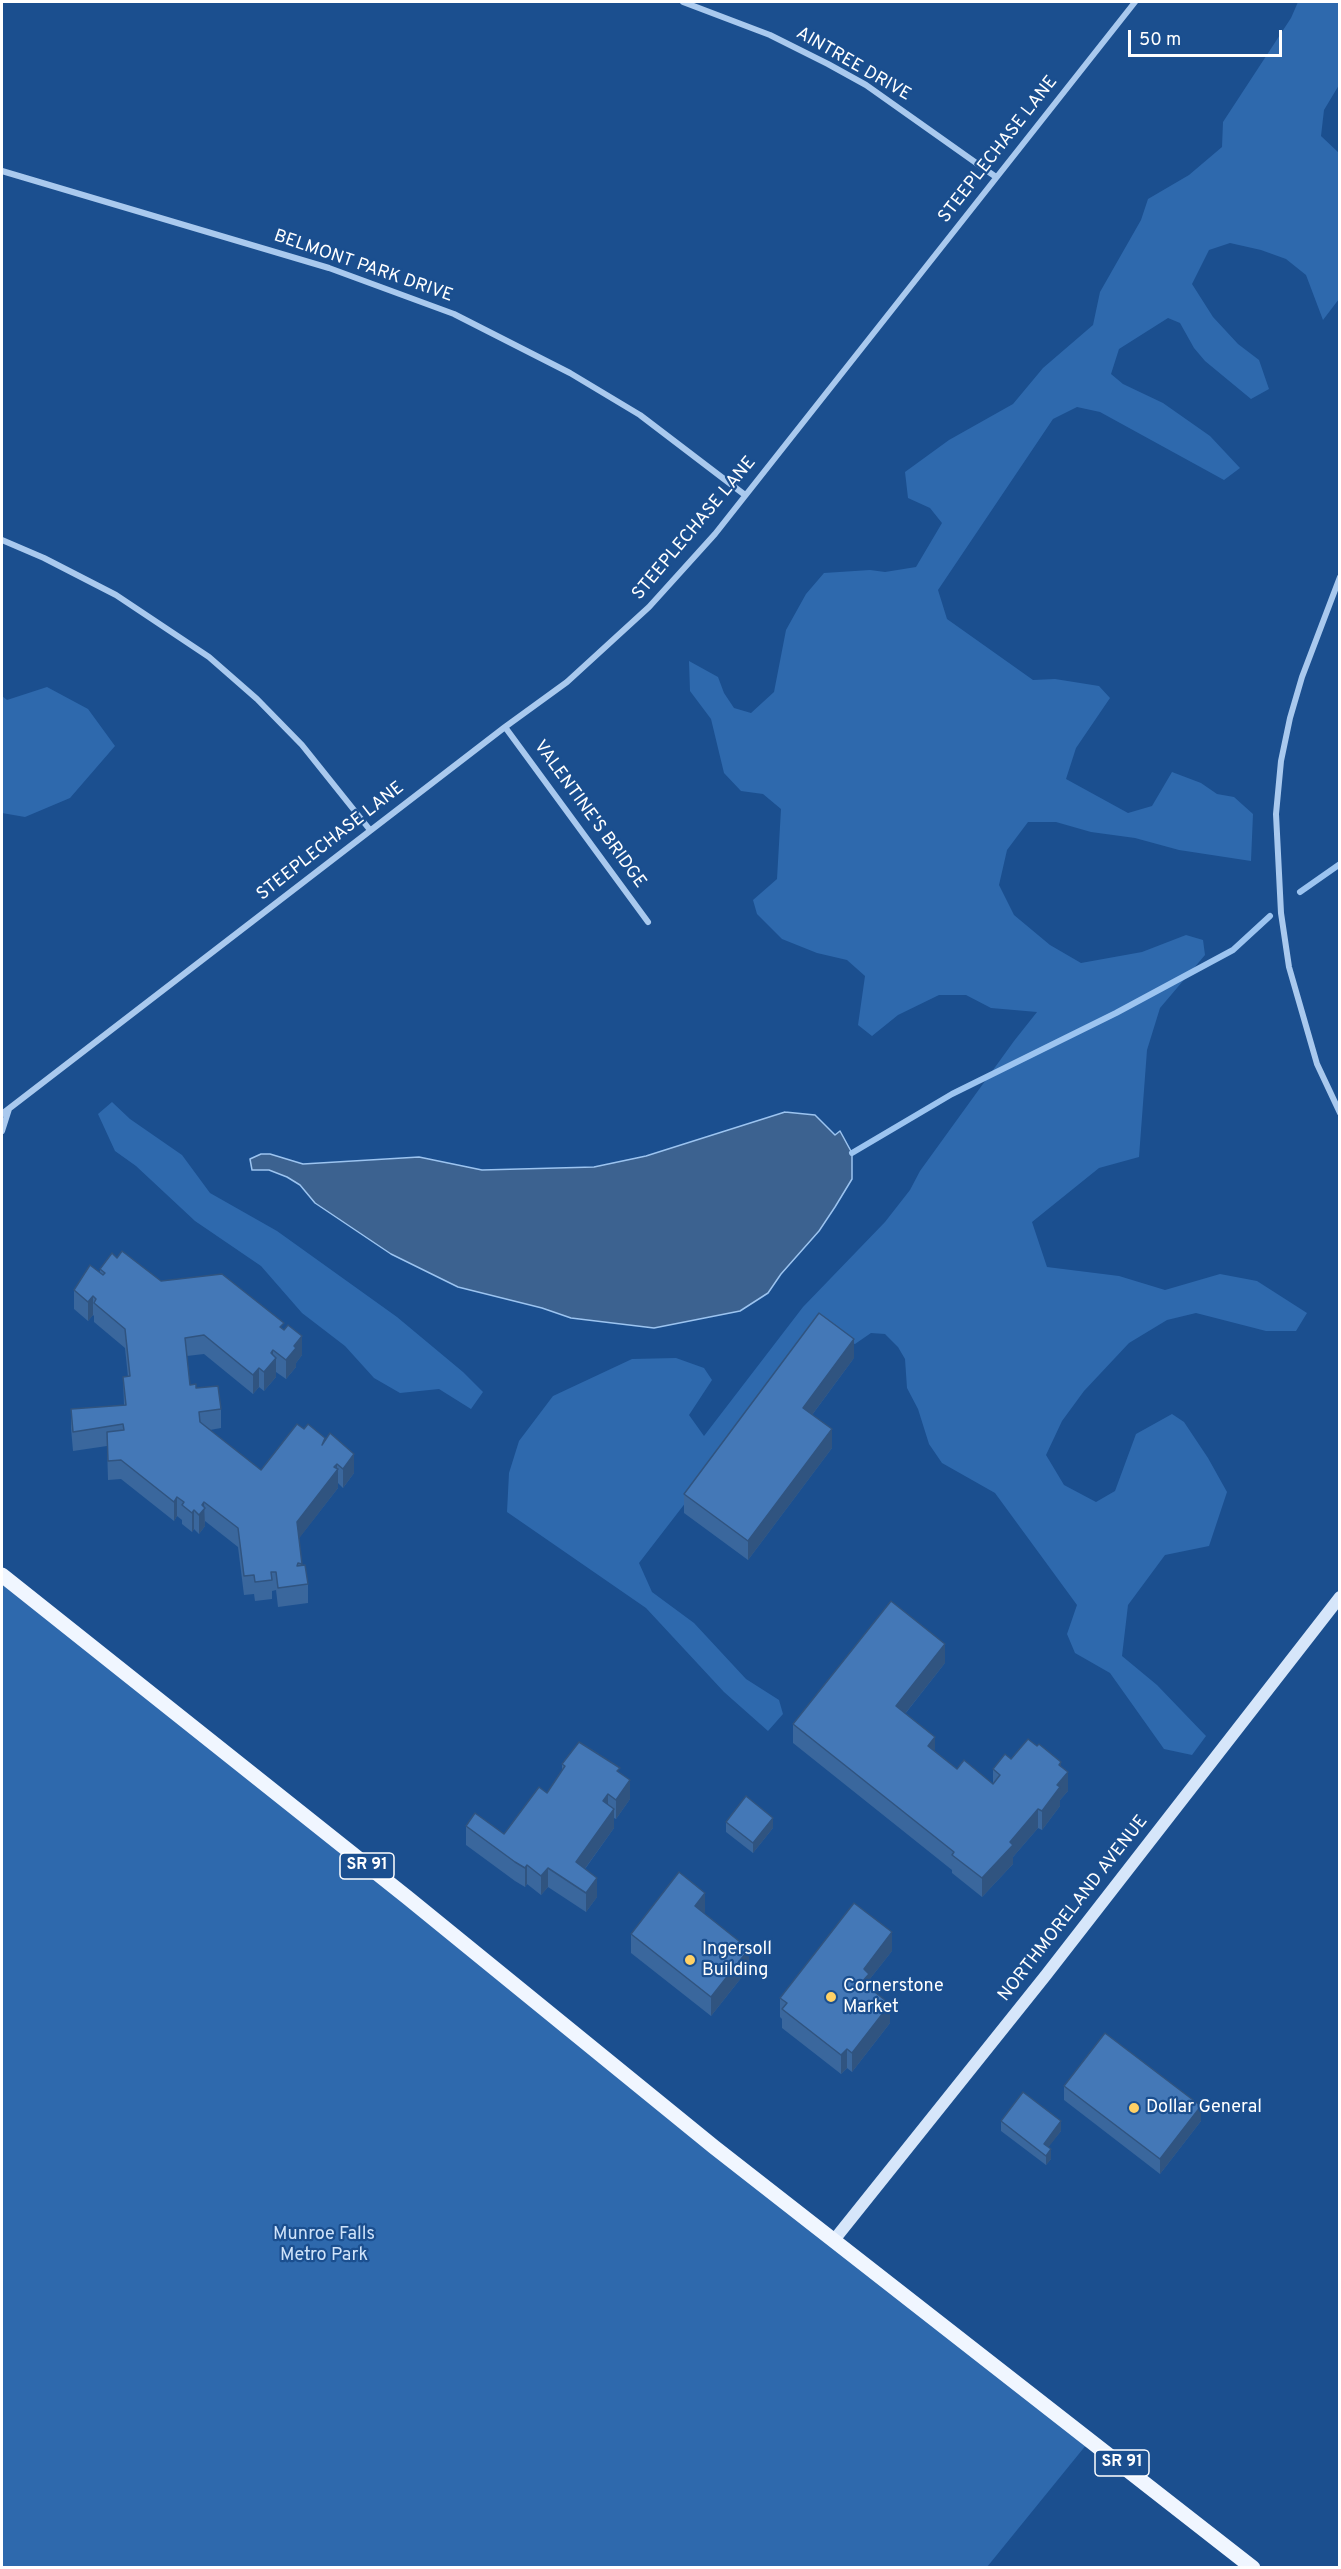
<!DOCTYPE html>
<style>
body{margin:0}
#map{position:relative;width:1341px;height:2569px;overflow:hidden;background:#1b4f8f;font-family:Overpass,sans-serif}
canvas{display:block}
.frame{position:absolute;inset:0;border:3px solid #fff;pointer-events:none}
.scale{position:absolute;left:1128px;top:30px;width:154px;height:27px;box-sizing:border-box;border:3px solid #fff;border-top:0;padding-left:8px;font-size:18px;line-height:21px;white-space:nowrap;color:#fff;-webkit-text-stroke:4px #1b4f8f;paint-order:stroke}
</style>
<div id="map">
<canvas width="1341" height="2569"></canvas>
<div class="frame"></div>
<div class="scale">50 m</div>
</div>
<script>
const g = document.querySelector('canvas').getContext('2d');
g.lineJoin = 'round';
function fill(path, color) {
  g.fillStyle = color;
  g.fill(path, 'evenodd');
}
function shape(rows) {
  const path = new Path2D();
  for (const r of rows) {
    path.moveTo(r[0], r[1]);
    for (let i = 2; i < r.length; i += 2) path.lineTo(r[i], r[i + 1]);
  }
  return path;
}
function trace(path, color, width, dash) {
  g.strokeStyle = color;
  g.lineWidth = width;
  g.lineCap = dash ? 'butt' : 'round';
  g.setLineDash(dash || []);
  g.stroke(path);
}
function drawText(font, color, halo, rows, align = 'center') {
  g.font = font + ' Overpass,sans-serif';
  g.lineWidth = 4.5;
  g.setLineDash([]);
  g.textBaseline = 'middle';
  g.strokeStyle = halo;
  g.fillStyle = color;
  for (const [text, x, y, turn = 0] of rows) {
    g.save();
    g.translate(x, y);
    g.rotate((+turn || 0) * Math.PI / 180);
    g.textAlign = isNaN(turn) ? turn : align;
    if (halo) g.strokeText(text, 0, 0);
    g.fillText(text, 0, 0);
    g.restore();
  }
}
fill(shape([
 [1298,2,1339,2,1339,85,1324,110,1321,136,1339,153,1339,299,1323,320,1306,275,1286,259,1261,250,1230,243,1209,250,1192,284,1213,317,1238,344,1259,360,1269,389,1251,399,1205,361,1194,348,1180,323,1168,318,1119,349,1111,374,1123,384,1163,403,1210,436,1240,468,1224,480,1100,412,1077,407,1053,419,938,590,947,619,1033,680,1055,679,1099,686,1110,698,1076,748,1066,779,1128,813,1152,806,1172,772,1201,783,1217,794,1234,797,1253,814,1251,861,1179,850,1135,838,1091,832,1056,822,1028,822,1007,850,999,885,1014,915,1050,945,1081,963,1142,952,1186,935,1203,940,1205,955,1160,1008,1147,1050,1139,1157,1099,1168,1032,1222,1047,1267,1119,1276,1165,1290,1220,1274,1257,1281,1307,1313,1296,1331,1266,1331,1196,1313,1167,1320,1129,1343,1084,1391,1062,1421,1046,1455,1064,1485,1096,1502,1115,1491,1136,1434,1172,1414,1184,1422,1208,1458,1227,1492,1209,1546,1165,1555,1128,1605,1122,1656,1157,1685,1206,1736,1192,1755,1164,1749,1110,1673,1075,1653,1067,1634,1077,1605,995,1493,942,1463,929,1444,918,1409,907,1388,905,1359,898,1347,885,1334,871,1333,855,1344,818,1331,639,1563,652,1592,694,1623,746,1679,779,1700,783,1714,768,1731,724,1692,646,1608,507,1512,509,1473,519,1441,553,1396,632,1359,676,1358,704,1368,712,1380,689,1415,704,1436,803,1307,885,1222,910,1190,920,1171,1014,1041,1037,1012,991,1008,966,995,939,995,898,1015,872,1036,858,1025,865,976,847,960,817,953,782,939,757,914,753,900,777,879,781,809,763,794,741,791,724,773,711,719,690,691,689,661,718,677,724,693,734,708,751,713,774,692,786,630,806,594,824,573,870,570,885,572,916,567,942,523,930,508,908,498,905,472,949,440,1013,404,1043,368,1093,325,1100,292,1141,220,1148,199,1189,175,1222,147,1223,122,1291,18],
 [47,687,88,709,115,746,70,798,25,817,2,813,2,696,7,700],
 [112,1102,130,1119,182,1155,210,1193,277,1231,397,1317,463,1372,483,1392,471,1409,439,1389,400,1393,374,1378,345,1346,302,1313,261,1266,195,1221,136,1166,115,1151,98,1114],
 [2,1575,1091,2439,987,2567,2,2567]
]), '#2e69ad');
const water = shape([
 [785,1112,815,1115,835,1135,840,1131,852,1153,852,1179,835,1207,819,1231,781,1274,768,1293,740,1311,654,1328,571,1318,542,1308,458,1287,391,1254,315,1203,300,1185,287,1177,269,1170,252,1170,250,1159,261,1154,270,1154,303,1164,419,1157,482,1170,594,1167,646,1156,785,1112]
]);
fill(water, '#3c6290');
trace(water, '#9cc4f0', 1.5);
trace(shape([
 [1300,892,1340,864],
 [852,1153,952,1094,1116,1013,1233,950,1270,916]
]), '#9cc4f0', 6);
trace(shape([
 [683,2,770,35,828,64,866,85,996,177],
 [2,171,329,268,454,314,570,373,640,415,745,495],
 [2,540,44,558,116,595,209,657,257,699,302,745,370,830],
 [1340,577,1302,677,1290,718,1281,761,1276,814,1281,913,1289,967,1317,1064,1340,1113],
 [505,727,648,922],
 [2,1114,505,727,567,682,649,607,715,534,1135,2],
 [2,1131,9,1109]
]), '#a9c9ee', 6);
trace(shape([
 [834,2240,1046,1975,1340,1597]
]), '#d6e6fa', 12);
trace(shape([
 [2,1575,408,1898,714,2147,1253,2568]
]), '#f0f6ff', 15);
fill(shape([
 [117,1258,161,1281,284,1330,302,1355,296,1363,296,1367,286,1379,276,1372,276,1377,264,1391,259,1387,253,1394,204,1354,187,1356,190,1385,196,1388,221,1409,221,1428,210,1430,261,1470,304,1429,325,1441,354,1473,343,1488,338,1483,338,1488,299,1538,302,1566,308,1584,308,1603,278,1607,276,1590,272,1591,272,1599,255,1601,254,1594,244,1595,238,1547,205,1521,205,1526,199,1534,194,1529,192,1532,182,1524,182,1520,177,1516,174,1521,121,1479,108,1480,107,1446,73,1451,71,1428,71,1409,124,1405,123,1377,128,1377,125,1348,94,1322,94,1316,93,1315,88,1321,74,1309,74,1290,100,1272,100,1269],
 [854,1358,812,1415,832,1448,748,1560,684,1513,684,1494],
 [945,1663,905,1714,935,1751,957,1769,993,1783,993,1769,1011,1759,1061,1766,1068,1791,1060,1800,1060,1806,1042,1830,1038,1828,1013,1857,1013,1864,982,1897,952,1873,952,1870,793,1743,793,1724],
 [562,1764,620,1773,630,1799,616,1819,614,1818,614,1828,585,1869,597,1897,586,1912,548,1887,541,1895,527,1884,525,1887,515,1881,466,1845,466,1826,504,1834,547,1793,562,1771],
 [726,1822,773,1828,753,1853,726,1832],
 [705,1912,704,1913,749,1968,711,2016,631,1953,631,1934],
 [892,1951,869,1980,869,1988,890,2023,852,2072,847,2068,841,2074,782,2028,782,2019,780,2017,780,1998],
 [1064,2086,1201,2121,1160,2174,1064,2100],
 [1001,2121,1061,2131,1048,2147,1051,2159,1046,2165,1001,2131]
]), '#3a679d');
fill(shape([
 [93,1296,93,1315,88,1321,88,1302],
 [302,1336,302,1355,296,1363,296,1367,286,1379,286,1360,294,1346],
 [854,1339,854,1358,803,1427,803,1408],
 [273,1350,273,1362,276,1358,276,1377,264,1391,264,1372,271,1353],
 [259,1368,259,1387,253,1394,253,1375],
 [832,1429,832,1448,748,1560,748,1541],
 [354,1454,354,1473,343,1488,343,1469],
 [337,1464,337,1470,338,1469,338,1488,297,1541,297,1522],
 [177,1497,177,1516,174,1521,174,1502],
 [204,1502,205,1526,199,1534,199,1515,202,1505],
 [194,1510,194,1529,192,1532,192,1513],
 [945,1644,945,1663,896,1725,896,1706],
 [935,1737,935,1756,928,1746],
 [1061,1762,1061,1780,1068,1772,1068,1791,1060,1800,1060,1806,1042,1830,1042,1811,1059,1765],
 [630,1780,630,1799,616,1819,616,1800],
 [608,1794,608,1813,603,1801],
 [614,1809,614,1828,576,1881,576,1862],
 [1038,1809,1038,1828,1013,1857,1013,1864,982,1897,982,1878,1010,1842],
 [773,1818,773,1828,753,1853,753,1843],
 [527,1865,527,1884,525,1887,525,1868],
 [548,1868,548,1887,541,1895,541,1876],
 [597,1878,597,1897,586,1912,586,1893],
 [705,1893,705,1912,695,1925,695,1906],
 [892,1932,892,1951,869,1980,869,1993,862,1982,864,1969],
 [749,1949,749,1968,711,2016,711,1997],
 [890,2004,890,2023,852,2072,852,2053],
 [847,2049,847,2068,841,2074,841,2055],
 [1201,2106,1201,2121,1160,2174,1160,2159],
 [1061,2121,1061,2131,1044,2153,1044,2144],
 [1051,2149,1051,2159,1046,2165,1046,2156]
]), '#305480');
const building = shape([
 [122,1251,161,1281,222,1274,284,1323,280,1327,284,1330,288,1325,302,1336,294,1346,296,1348,286,1360,273,1350,271,1353,276,1358,264,1372,259,1368,253,1375,204,1335,185,1338,190,1385,196,1384,196,1388,218,1386,221,1409,199,1412,200,1422,261,1470,297,1424,304,1429,308,1424,325,1438,322,1445,330,1433,354,1454,343,1469,337,1464,334,1467,338,1469,297,1522,302,1564,298,1563,297,1566,305,1565,308,1584,278,1588,276,1572,271,1572,272,1580,255,1582,254,1575,244,1576,238,1528,204,1502,202,1505,205,1508,199,1515,194,1510,192,1513,182,1505,184,1502,177,1497,174,1502,121,1460,108,1461,107,1432,124,1430,123,1424,73,1432,71,1409,126,1405,123,1377,130,1376,125,1329,94,1303,96,1299,93,1296,88,1302,74,1290,90,1265,103,1275,105,1273,100,1269,112,1253,117,1258,122,1251],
 [819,1313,854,1339,803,1408,832,1429,748,1541,684,1494,819,1313],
 [891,1601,945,1644,896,1706,935,1737,928,1746,957,1769,964,1760,993,1784,1000,1775,993,1769,1005,1754,1011,1759,1028,1739,1037,1746,1039,1744,1061,1762,1059,1765,1068,1772,1057,1785,1060,1787,1042,1811,1038,1809,1010,1842,1013,1845,982,1878,952,1855,954,1852,793,1724,891,1601],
 [579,1742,620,1768,617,1771,630,1780,616,1800,608,1794,603,1801,614,1809,576,1862,597,1878,586,1893,548,1868,541,1876,527,1865,525,1868,515,1862,466,1826,475,1813,504,1834,539,1787,547,1793,565,1766,562,1764,579,1742],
 [746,1796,773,1818,753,1843,726,1822,746,1796],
 [679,1872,705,1893,695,1906,749,1949,711,1997,631,1934,679,1872],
 [854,1903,892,1932,864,1969,869,1974,862,1982,890,2004,852,2053,847,2049,841,2055,782,2009,787,2003,780,1998,854,1903],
 [1105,2033,1201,2106,1160,2159,1064,2086,1105,2033],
 [1023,2092,1061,2121,1044,2144,1051,2149,1046,2156,1001,2121,1023,2092]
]);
fill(building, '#4478b7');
trace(building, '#305480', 1.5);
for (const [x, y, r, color] of [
 [690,1960,6,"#ffd166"],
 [831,1997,6,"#ffd166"],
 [1134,2108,6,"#ffd166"]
]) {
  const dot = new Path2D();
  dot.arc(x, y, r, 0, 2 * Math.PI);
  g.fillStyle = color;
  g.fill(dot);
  trace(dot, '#1b4f8f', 2);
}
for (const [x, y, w] of [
 [367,1866,54],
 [1122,2463,54]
]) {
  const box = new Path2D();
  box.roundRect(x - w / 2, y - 13, w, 26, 4.5);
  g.fillStyle = '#1b4f8f';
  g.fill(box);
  trace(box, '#fff', 1.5);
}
drawText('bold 16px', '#fff', null, [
 ["SR 91",367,1866],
 ["SR 91",1122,2463]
]);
drawText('18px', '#fff', '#1b4f8f', [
 ["AINTREE DRIVE",853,65,30],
 ["STEEPLECHASE LANE",999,150,-52],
 ["BELMONT PARK DRIVE",363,267,19],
 ["STEEPLECHASE LANE",695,529,-50],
 ["VALENTINE'S BRIDGE",589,815,54],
 ["STEEPLECHASE LANE",331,842,-38],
 ["NORTHMORELAND AVENUE",1074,1909,-52]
]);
drawText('18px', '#fff', '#1b4f8f', [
 ["Ingersoll",702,1950],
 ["Building",702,1971],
 ["Cornerstone",843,1987],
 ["Market",843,2008],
 ["Dollar General",1146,2108]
], 'left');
drawText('18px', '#cfe3fa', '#1b4f8f', [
 ["Munroe Falls",324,2235],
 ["Metro Park",324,2256]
]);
</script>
